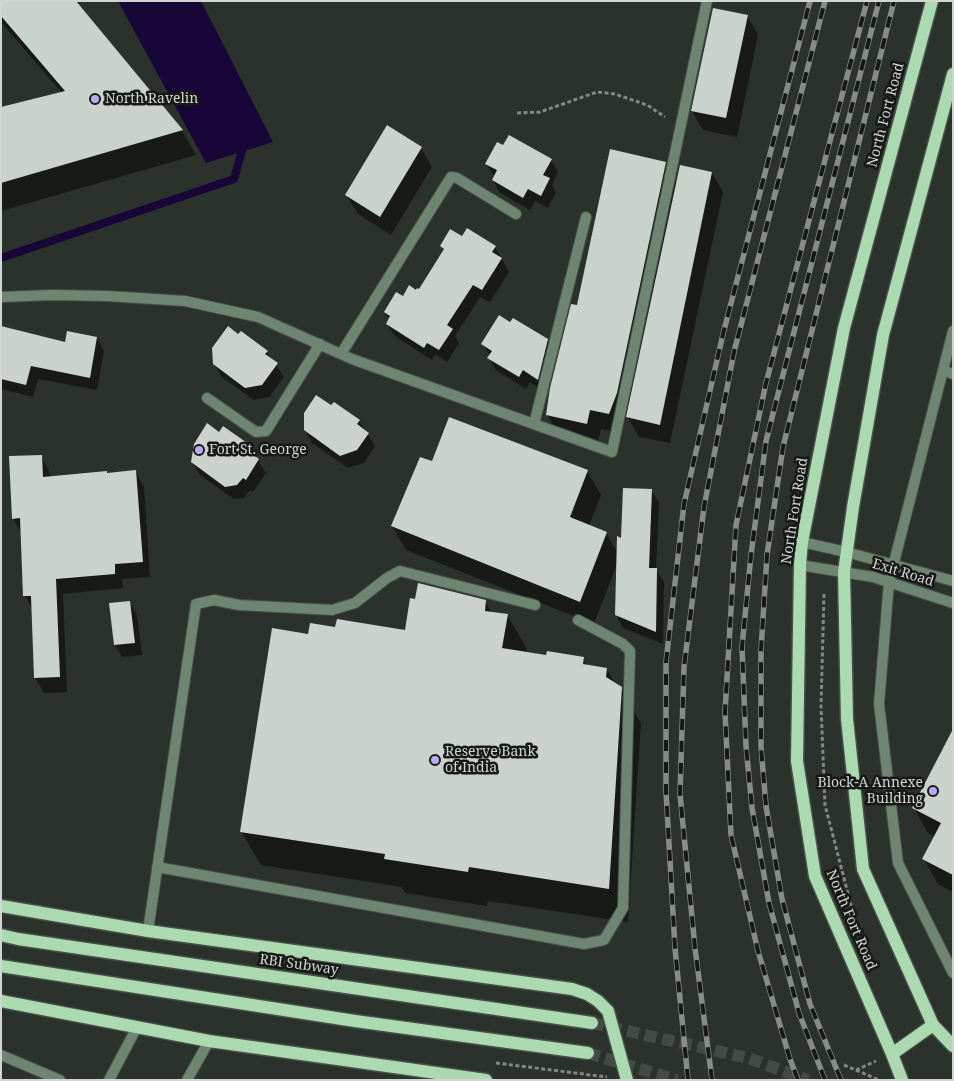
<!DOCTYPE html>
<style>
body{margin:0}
#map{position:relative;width:954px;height:1081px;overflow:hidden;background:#2b322c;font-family:"Noto Serif",serif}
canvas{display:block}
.frame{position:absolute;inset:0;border:2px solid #d1d6d2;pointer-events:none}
</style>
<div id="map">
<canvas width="954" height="1081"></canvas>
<div class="frame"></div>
</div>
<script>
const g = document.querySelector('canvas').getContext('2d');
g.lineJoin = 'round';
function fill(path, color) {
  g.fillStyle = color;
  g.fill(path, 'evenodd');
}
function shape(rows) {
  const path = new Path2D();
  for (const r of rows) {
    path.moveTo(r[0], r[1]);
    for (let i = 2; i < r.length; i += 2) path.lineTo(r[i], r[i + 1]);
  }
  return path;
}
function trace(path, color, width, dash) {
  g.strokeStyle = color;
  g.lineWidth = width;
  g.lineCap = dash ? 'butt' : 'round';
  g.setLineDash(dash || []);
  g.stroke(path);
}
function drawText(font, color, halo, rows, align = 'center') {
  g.font = font + ' "Noto Serif",serif';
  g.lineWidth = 5;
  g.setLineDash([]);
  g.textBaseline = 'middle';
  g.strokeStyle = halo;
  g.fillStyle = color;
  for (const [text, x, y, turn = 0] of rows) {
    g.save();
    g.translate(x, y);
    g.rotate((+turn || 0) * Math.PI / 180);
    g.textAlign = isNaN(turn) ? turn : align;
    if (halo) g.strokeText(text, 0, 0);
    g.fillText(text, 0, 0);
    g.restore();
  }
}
fill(shape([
 [118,1,201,1,273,142,206,163]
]), '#190638');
fill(shape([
 [1,1,75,1,182,131,196,155,1,211,1,108,62,93,1,22],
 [747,16,758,35,737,137,703,130,692,111],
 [421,148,432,167,391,235,358,214,346,195],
 [551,160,558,172,552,185,556,192,548,208,535,201,530,210,500,193,493,180,495,177,486,164],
 [665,163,677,183,712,173,723,192,670,443,639,437,627,416,620,433,601,429,598,442,558,434,547,414,578,307],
 [463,238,495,247,509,272,490,302,480,297,455,336,459,343,447,362,435,354,432,360,395,336,387,324,390,320,385,312,403,298,419,291,444,251,441,246],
 [511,324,547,340,555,353,545,392,530,382,526,389,496,370,489,358,490,356,483,344],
 [1,328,66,344,97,338,104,351,97,390,38,379,33,397,1,389],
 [267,352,284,377,269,397,254,400,222,377,214,364],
 [334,403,359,421,375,446,364,463,348,468,312,443,305,430],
 [224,428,249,446,266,473,253,492,250,490,244,498,234,499,200,475,192,462],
 [41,456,49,471,50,477,136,472,144,487,150,577,122,579,123,588,63,594,67,692,44,693,35,678,33,610,25,596,22,534,13,518],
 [433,463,587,471,601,495,589,526,606,533,618,553,622,539,651,490,659,503,656,570,664,582,663,644,623,628,616,615,617,564,594,624,406,550,392,526],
 [485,601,492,613,507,615,527,649,526,653,583,658,587,666,607,669,616,685,621,688,641,723,628,922,488,901,487,906,405,893,402,887,261,865,241,831,309,636,336,628,406,631],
 [130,603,137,615,142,655,122,657,115,645],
 [953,732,953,892,938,884,924,859,935,837,928,833,914,808]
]), '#0007');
trace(shape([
 [1,258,234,179,244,144]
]), '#190638', 8);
fill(shape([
 [1,1,76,1,183,130,1,183,1,107,65,91,1,16],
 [713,8,748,15,726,118,691,111],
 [387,125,422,147,380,217,345,195],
 [509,135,552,159,543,175,550,178,541,196,528,189,523,198,492,180,497,170,485,164,497,142,503,145],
 [610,149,666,162,617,393,609,414,590,410,587,424,546,415,550,388,571,304,577,305],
 [680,165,712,172,660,425,626,417],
 [467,228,496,246,492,252,502,258,482,290,473,285,447,325,453,329,439,350,427,343,424,348,386,324,390,316,384,312,396,292,403,296,409,285,416,290,417,288,419,289,444,249,440,246,450,229,462,236],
 [499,315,510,322,513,318,548,339,538,380,523,370,519,377,487,358,492,351,481,344],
 [1,326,65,342,67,331,97,337,90,378,31,366,26,385,1,379],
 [228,326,238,334,241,331,268,351,265,354,278,363,262,385,245,388,213,364,212,348],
 [316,395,331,405,334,402,360,420,357,424,369,433,357,450,340,456,304,430,304,413],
 [449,417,588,470,570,517,607,532,580,602,391,526,420,457,432,461],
 [207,423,219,432,223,426,250,445,247,450,259,459,246,480,243,478,237,485,225,487,191,462,194,444],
 [42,455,43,477,107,471,107,473,136,470,143,562,115,564,115,574,56,579,60,677,34,678,31,596,23,596,20,518,12,519,9,456],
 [623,488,652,489,649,568,657,568,656,632,615,615,617,536,621,538],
 [418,583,486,600,485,611,508,614,502,648,546,655,547,651,584,657,583,664,607,668,606,677,622,687,609,889,469,867,468,872,384,859,385,854,240,832,272,628,308,634,310,623,335,627,337,619,405,630,410,598,415,599],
 [130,601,135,643,114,645,109,603],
 [953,729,953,875,922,859,941,823,912,808]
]), '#cad3cb');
trace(shape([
 [592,1023,748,1058,808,1080],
 [588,1053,677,1080]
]), '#444b45', 12, [12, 6]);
const service = shape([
 [1,297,52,295,107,296,185,301,258,317,352,359,612,452,707,1],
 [953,331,889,582,879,704,898,863,953,973],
 [341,354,451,177,457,178,516,214],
 [943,370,953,374],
 [207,398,256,432,266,431,320,344],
 [534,424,586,217],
 [802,542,846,552,953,581],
 [800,565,873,577,953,603],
 [109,1080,137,1027],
 [187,1080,209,1041]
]);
const minor = shape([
 [157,867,584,944,604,940,623,908,630,651,623,644,578,620],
 [148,931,196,604,214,600,239,605,332,610,355,603,387,578,400,571,535,605],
 [1,1055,60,1080]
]);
const primary = shape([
 [953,74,883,335,853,507,844,572,847,719,863,869,933,1025,953,1046],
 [1,906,148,931,572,989,587,994,598,1001,608,1011,627,1080],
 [1,935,18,939,592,1023],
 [1,966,355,1021,588,1053],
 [1,1001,209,1041,486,1080],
 [892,1054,933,1025],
 [902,1080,892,1054,815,876,797,761,800,565,802,542,844,328,932,1]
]);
trace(service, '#49504a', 12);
trace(minor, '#49504a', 12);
trace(primary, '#49504a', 15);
trace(shape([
 [517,113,540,112,597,92,615,94,647,105,665,117],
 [824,594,821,706,825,805,852,909],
 [496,1063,607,1077],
 [844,1065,879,1080],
 [856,1070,876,1061]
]), '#828883', 3, [4, 2.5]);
trace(service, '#6e8571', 10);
trace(minor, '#6e8571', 10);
trace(primary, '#abdab1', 12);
const rail = shape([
 [688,1080,675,948,666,791,666,662,684,504,723,334,810,1],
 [712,1080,695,948,680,794,684,667,704,507,734,352,825,1],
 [798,1080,790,1059,758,951,731,835,725,712,736,525,766,383,867,1],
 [825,1080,799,1013,769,903,752,808,746,746,742,647,751,555,766,441,879,1],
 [841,1080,810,1004,782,899,766,806,761,747,761,650,767,555,783,447,894,1]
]);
trace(rail, '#878c88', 5.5);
trace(rail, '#161916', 4, [11]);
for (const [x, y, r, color] of [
 [95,99,5,"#baaaf6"],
 [199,450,5,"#baaaf6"],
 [435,760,5,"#baaaf6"],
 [933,791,5,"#baaaf6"]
]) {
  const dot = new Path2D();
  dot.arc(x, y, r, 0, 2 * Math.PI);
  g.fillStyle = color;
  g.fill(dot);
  trace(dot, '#161916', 2);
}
drawText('14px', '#d1d6d2', '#161916', [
 ["North Ravelin",105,99],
 ["Fort St. George",209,450],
 ["Reserve Bank",445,752],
 ["of India",445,768],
 ["Block-A Annexe",923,783,"right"],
 ["Building",923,799,"right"]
], 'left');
drawText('14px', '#d1d6d2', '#161916', [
 ["North Fort Road",886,115,-75],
 ["North Fort Road",795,511,-81],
 ["Exit Road",903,573,17],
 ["North Fort Road",851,920,67],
 ["RBI Subway",299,965,8]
]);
</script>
